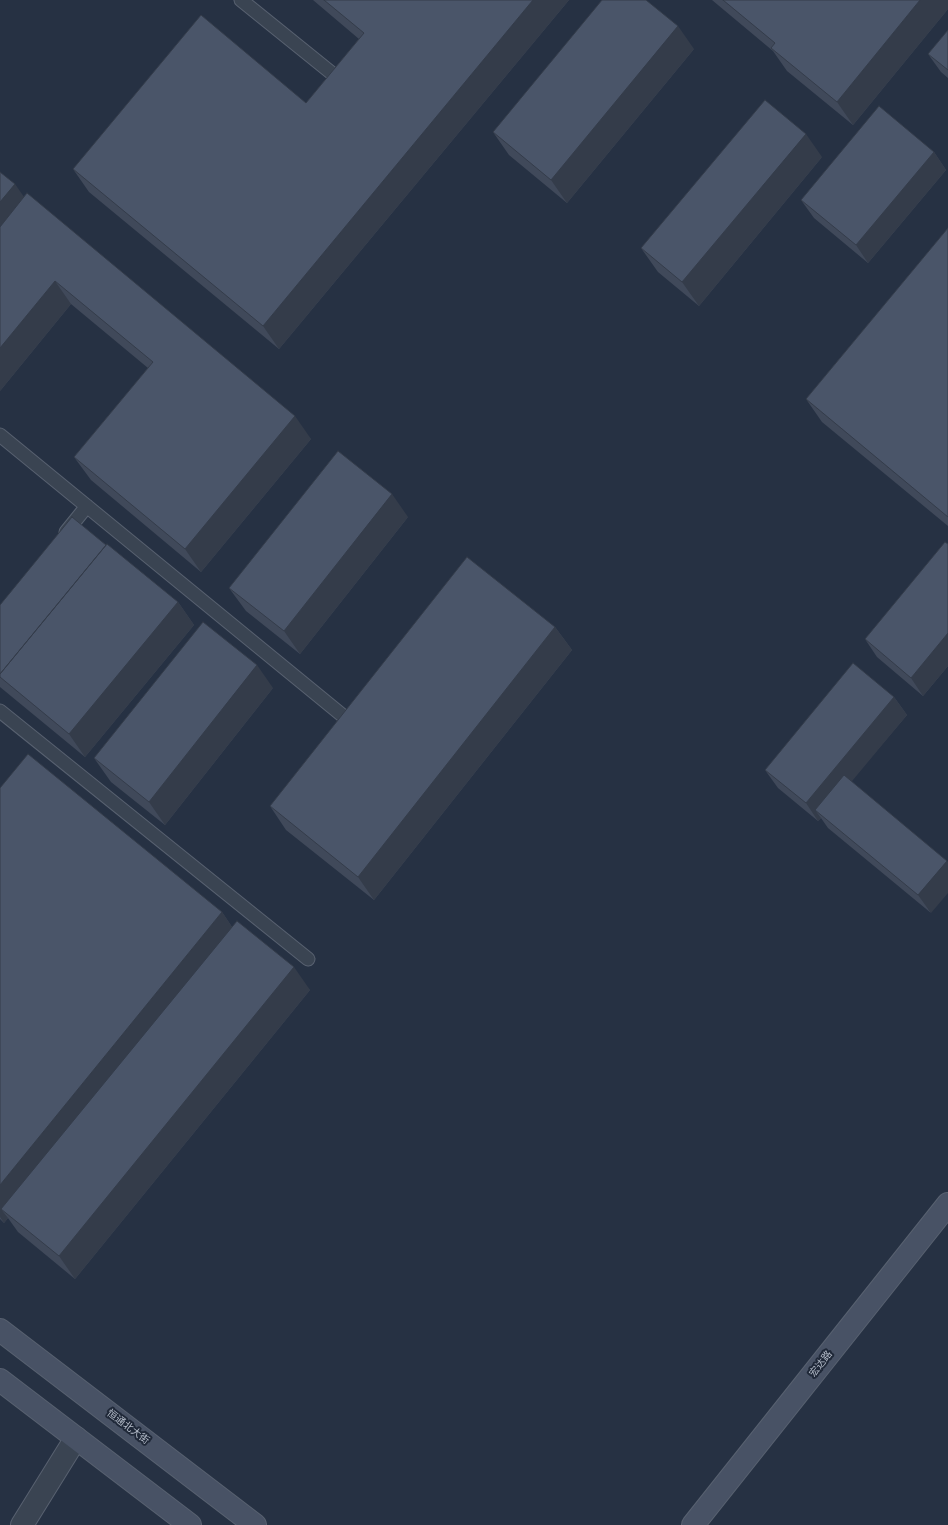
<!DOCTYPE html>
<meta charset="utf-8">
<style>
body{margin:0}
canvas{display:block;background:#263143}
</style>
<canvas width="948" height="1525"></canvas>
<script>
const g = document.querySelector('canvas').getContext('2d');
g.lineJoin = 'round';
function shape(rows) {
  const path = new Path2D();
  for (const r of rows) {
    path.moveTo(r[0], r[1]);
    for (let i = 2; i < r.length; i += 2) path.lineTo(r[i], r[i + 1]);
  }
  return path;
}
function trace(path, color, width, dash) {
  g.strokeStyle = color;
  g.lineWidth = width;
  g.lineCap = dash ? 'butt' : 'round';
  g.setLineDash(dash || []);
  g.stroke(path);
}
function fill(path, color) {
  g.fillStyle = color;
  g.fill(path, 'evenodd');
}
function drawText(font, color, halo, rows, align = 'center') {
  g.font = font + ' "Noto Sans","Noto Sans SC",sans-serif';
  g.lineWidth = 4;
  g.setLineDash([]);
  g.textBaseline = 'middle';
  g.strokeStyle = halo;
  g.fillStyle = color;
  for (const [text, x, y, turn = 0] of rows) {
    g.save();
    g.translate(x, y);
    g.rotate((+turn || 0) * Math.PI / 180);
    g.textAlign = isNaN(turn) ? turn : align;
    if (halo) g.strokeText(text, 0, 0);
    g.fillText(text, 0, 0);
    g.restore();
  }
}
const lane = shape([
 [241,0,334,75],
 [0,435,348,720],
 [66,532,87,506],
 [0,711,308,959]
]);
const street = shape([
 [22,1525,76,1438]
]);
const secondary = shape([
 [0,1330,255,1525],
 [0,1380,190,1525],
 [693,1525,948,1204]
]);
trace(lane, '#586170', 15);
trace(street, '#586170', 24);
trace(secondary, '#586170', 24);
trace(lane, '#3a4452', 13);
trace(street, '#3a4452', 22);
trace(secondary, '#485265', 22);
fill(shape([
 [313,0,569,0,279,349,89,192,73,169,306,103,359,39],
 [712,0,948,0,948,9,853,125,787,71,773,51],
 [948,30,948,78,941,72,928,54],
 [694,49,567,203,509,155,493,132],
 [934,152,946,170,868,263,814,218,801,200],
 [822,157,699,306,658,272,641,248],
 [24,197,311,439,201,572,91,480,74,457,148,368,71,304,0,391],
 [948,228,948,526,822,422,806,399],
 [408,517,300,654,246,611,229,588],
 [948,544,948,666,923,696,877,657,865,639],
 [106,545,178,602,194,625,85,757,0,687,0,605],
 [555,627,572,650,374,900,286,830,270,806],
 [273,688,165,825,111,782,94,758],
 [894,697,907,715,851,781,931,913,828,828,821,818,818,821,778,788,765,770],
 [0,788,222,912,232,927,310,990,75,1279,18,1232,8,1218,4,1223,0,1219]
]), '#40495a');
fill(shape([
 [533,0,569,0,279,349,263,326],
 [920,0,948,0,948,9,853,125,837,102],
 [678,26,694,49,567,203,551,180],
 [806,134,822,157,699,306,682,282],
 [934,152,946,170,868,263,856,245],
 [15,184,31,207,0,245,0,202],
 [55,281,71,304,0,391,0,348],
 [295,416,311,439,201,572,185,549],
 [392,494,408,517,300,654,284,631],
 [178,602,194,625,85,757,69,734],
 [555,627,572,650,374,900,358,877],
 [948,633,948,666,923,696,911,678],
 [257,665,273,688,165,825,149,802],
 [894,697,907,715,823,816,815,810,821,818,818,821,806,803],
 [947,861,948,862,948,893,931,913,918,895],
 [222,912,238,936,1,1209,8,1218,4,1223,0,1217,0,1185],
 [294,967,310,990,75,1279,59,1256]
]), '#343c4a');
const building = shape([
 [324,0,533,0,263,326,73,169,201,15,306,103,364,33,324,0],
 [602,0,646,0,678,26,551,180,493,132,602,0],
 [723,0,920,0,837,102,771,48,775,43,723,0],
 [948,30,948,70,928,54,948,30],
 [765,100,806,134,682,282,641,248,765,100],
 [879,106,934,152,856,245,801,200,879,106],
 [0,172,15,184,0,202,0,172],
 [27,193,295,416,185,549,74,457,153,362,55,281,0,348,0,227,27,193],
 [948,228,948,517,806,399,948,228],
 [338,451,392,494,284,631,229,588,338,451],
 [72,517,106,545,0,674,0,605,72,517],
 [945,542,948,544,948,633,911,678,865,639,945,542],
 [107,544,178,602,69,734,0,677,0,674,107,544],
 [467,557,555,627,358,877,270,806,467,557],
 [203,622,257,665,149,802,94,758,203,622],
 [853,663,894,697,806,803,765,770,853,663],
 [28,754,222,912,0,1185,0,788,28,754],
 [844,775,947,861,918,895,815,810,844,775],
 [237,921,294,967,59,1256,1,1209,237,921]
]);
fill(building, '#4a5569');
trace(building, '#343c4a', 1);
drawText('10px', '#b7bfcc', '#1f2838', [
 ["宏达路",821,1364,-52],
 ["恒通北大街",128,1427,37]
]);
</script>
